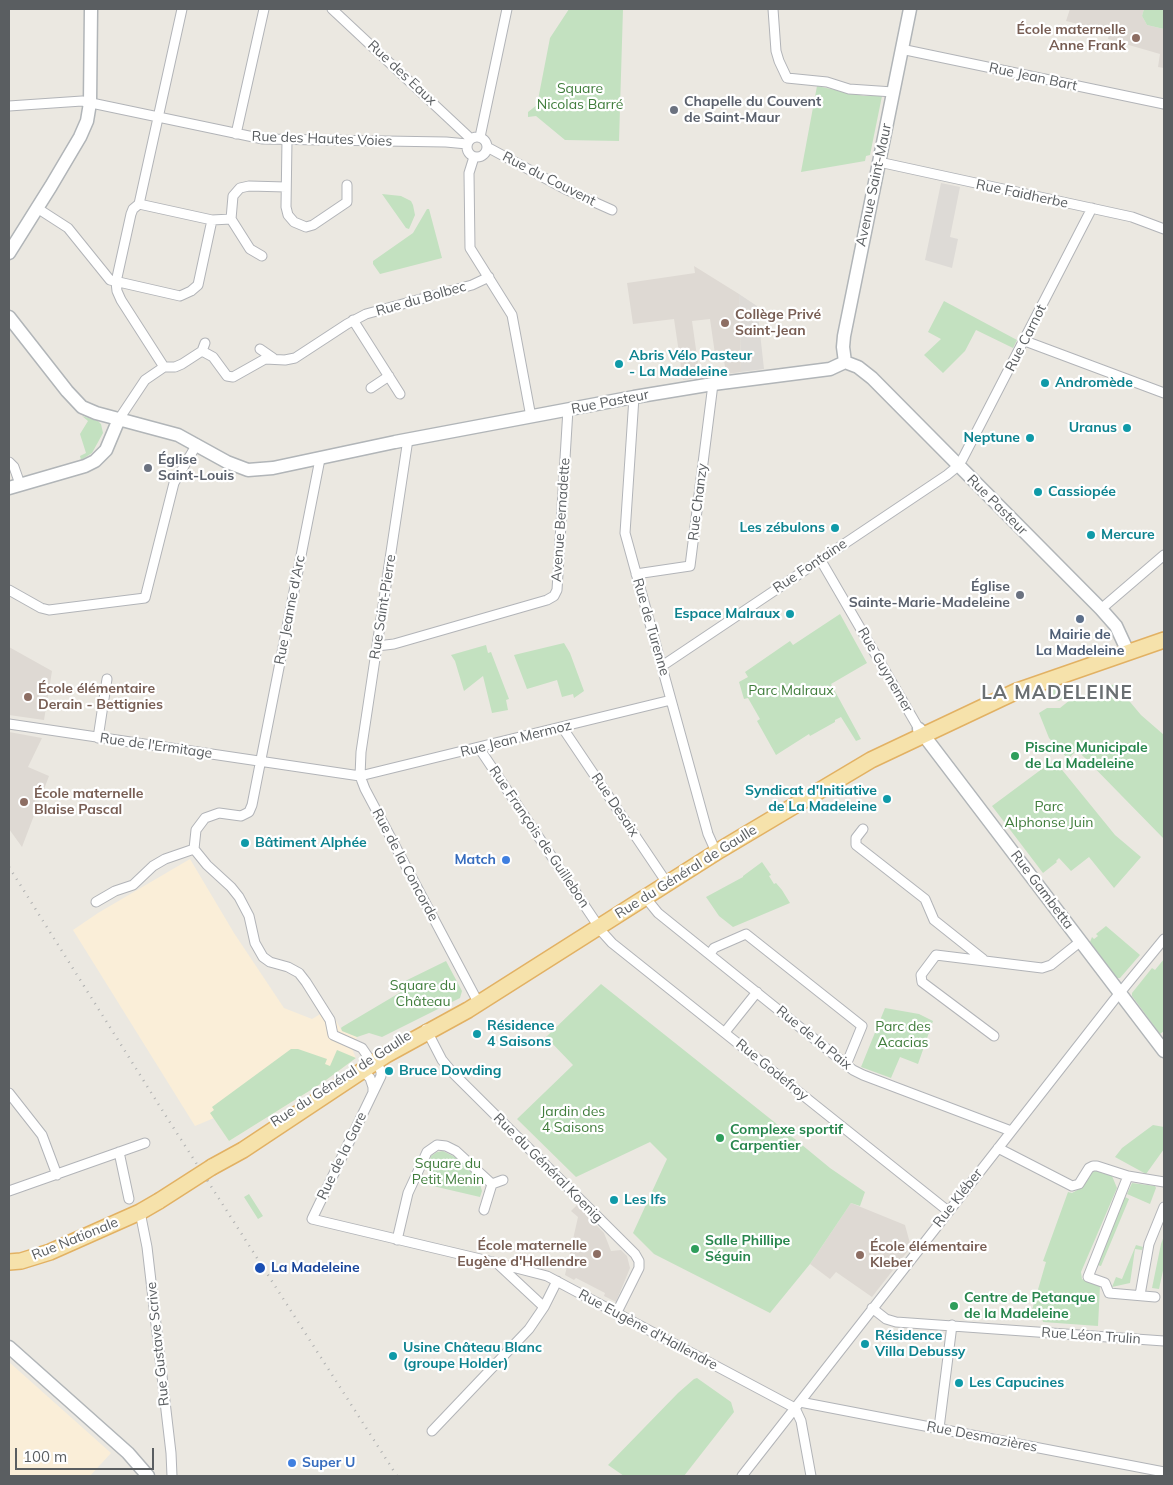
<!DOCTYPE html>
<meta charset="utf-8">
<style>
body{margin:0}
#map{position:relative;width:1173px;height:1485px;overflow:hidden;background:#ebe8e1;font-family:Mulish,sans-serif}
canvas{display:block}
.frame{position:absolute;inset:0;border:10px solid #5a5e61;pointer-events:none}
.scale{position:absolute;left:15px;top:1448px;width:139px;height:22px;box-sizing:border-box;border:2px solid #5a5e61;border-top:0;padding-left:6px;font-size:15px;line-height:18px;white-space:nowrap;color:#5a5e61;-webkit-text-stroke:4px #fff;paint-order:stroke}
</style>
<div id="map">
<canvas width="1173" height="1485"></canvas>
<div class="frame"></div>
<div class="scale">100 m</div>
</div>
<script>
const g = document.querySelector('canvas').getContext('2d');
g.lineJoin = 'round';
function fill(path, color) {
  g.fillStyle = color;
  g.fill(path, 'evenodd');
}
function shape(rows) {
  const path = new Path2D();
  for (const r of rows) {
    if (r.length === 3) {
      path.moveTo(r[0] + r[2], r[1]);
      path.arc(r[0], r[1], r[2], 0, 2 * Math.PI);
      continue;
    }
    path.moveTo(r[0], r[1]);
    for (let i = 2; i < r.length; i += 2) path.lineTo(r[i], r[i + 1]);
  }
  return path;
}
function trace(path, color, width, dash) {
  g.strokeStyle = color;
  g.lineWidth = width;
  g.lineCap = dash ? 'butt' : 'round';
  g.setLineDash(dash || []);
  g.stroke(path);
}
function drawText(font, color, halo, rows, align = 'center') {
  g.font = font + ' Mulish,sans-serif';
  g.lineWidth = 4.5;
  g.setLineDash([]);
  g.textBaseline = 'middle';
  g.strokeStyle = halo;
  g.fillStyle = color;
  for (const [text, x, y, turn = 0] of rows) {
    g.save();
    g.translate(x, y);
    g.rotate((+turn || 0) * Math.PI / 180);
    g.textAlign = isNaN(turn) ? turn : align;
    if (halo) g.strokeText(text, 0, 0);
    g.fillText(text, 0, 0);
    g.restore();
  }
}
fill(shape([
 [190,859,234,933,284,1008,312,1019,329,1009,342,1031,357,1037,352,1049,356,1058,322,1083,229,1141,214,1118,195,1126,73,930,98,913],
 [9,1362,111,1453,90,1476,9,1476]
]), '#faeed8');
fill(shape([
 [941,183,960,187,950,237,958,239,952,268,925,260],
 [739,294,757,306,764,369,741,372]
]), '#dddad6');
fill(shape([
 [1070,9,1144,9,1142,16,1147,25,1164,29,1164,68,1158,67,1160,54,1108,39,1109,32,1066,21],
 [694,266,739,294,741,372,726,374,723,353,715,354,710,319,692,321,700,378,683,380,674,319,633,324,627,283,695,273],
 [9,647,52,671,44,720,9,715],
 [9,732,42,738,28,767,49,776,22,847,9,829],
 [851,1203,905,1225,911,1247,872,1297,836,1272,830,1279,810,1264],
 [577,1205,604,1233,611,1251,621,1250,627,1256,630,1268,616,1302,604,1296,605,1293,576,1278,574,1280,565,1275,578,1217,571,1211]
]), '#ded9d3');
fill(shape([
 [569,9,623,9,619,141,565,140,536,116,528,117,528,112,537,105,550,38],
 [1144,9,1164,9,1164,29,1147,25,1142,16],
 [817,86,864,96,882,96,870,155,866,156,865,161,801,172],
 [382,194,401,196,411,201,413,205,415,215,409,229,406,228],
 [427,209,429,209,442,258,380,274,373,264,373,261,413,233],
 [944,301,1017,340,1013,348,976,330,965,351,943,373,924,355,941,339,928,332],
 [82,416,98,421,101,424,103,433,92,453,81,460,80,456,86,453,80,434,88,421],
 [840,614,867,663,831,684,861,739,856,741,841,717,835,720,835,722,810,736,809,734,776,755,757,721,760,719,748,698,744,699,739,682,748,677,745,672,790,641,793,645],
 [564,643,570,653,584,691,574,698,573,694,562,697,557,680,527,689,514,655],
 [486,645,488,653,491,652,509,699,506,700,508,710,492,713,483,676,464,691,455,661,451,655],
 [1115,684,1141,715,1164,735,1164,839,1077,750,1069,758,1067,758,1049,738,1039,713,1047,708,1060,708,1070,700],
 [1057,694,7],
 [1054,760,1115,835,1141,857,1114,888,1089,857,1071,871,1059,858,1056,861,1057,862,1043,873,992,806],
 [762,862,771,875,769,876,774,884,776,883,782,890,790,903,733,927,719,916,706,897,743,877,743,876],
 [1106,926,1140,955,1120,978,1117,978,1090,942,1092,937,1094,939,1098,936,1096,934],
 [1164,959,1164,1031,1160,1034,1132,996,1132,993,1152,968,1155,970],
 [446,961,462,991,460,998,382,1037,369,1033,357,1037,342,1031,341,1028,342,1027,401,992,397,985],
 [601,984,773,1121,830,1168,865,1192,860,1206,851,1203,810,1264,770,1313,654,1254,633,1233,667,1159,650,1142,576,1177,517,1119,573,1065,546,1037],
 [885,1008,919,1014,933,1021,918,1064,900,1057,891,1078,861,1067],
 [291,1049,298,1049,327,1059,325,1064,330,1066,337,1050,356,1058,322,1083,229,1141,210,1113,214,1110,212,1107],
 [1153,1125,1164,1127,1164,1149,1146,1174,1115,1157,1122,1148],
 [443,1151,457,1158,478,1178,482,1191,480,1197,420,1183,422,1179,427,1181,431,1172,426,1169,431,1156,437,1152],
 [1093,1170,1095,1170,1112,1176,1117,1188,1081,1272,1082,1279,1100,1286,1098,1326,1043,1322,1042,1318,1030,1317,1046,1262,1043,1261,1068,1192,1072,1193,1081,1188],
 [1132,1183,1155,1186,1156,1188,1150,1204,1127,1194],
 [249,1194,263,1216,258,1219,244,1197],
 [1125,1197,1129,1199,1101,1266,1097,1265],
 [1164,1236,1164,1266,1159,1289,1152,1288,1161,1244],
 [1136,1245,1143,1247,1142,1250,1135,1249,1130,1283,1112,1287,1116,1277,1122,1279],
 [697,1378,731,1402,734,1412,684,1476,624,1476,608,1465,678,1393,694,1379]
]), '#c3e1c0');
const street = shape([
 [332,9,471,139],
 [773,9,776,51,779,61,787,78,827,82,849,89,893,92],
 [901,49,1164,104],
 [9,106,82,101,263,139,446,142,467,144],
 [236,134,264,9],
 [477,147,10],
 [480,137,507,9],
 [287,140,286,207,288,215,294,222,306,227,313,225,347,202,347,185],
 [487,147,565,189,612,210],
 [474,157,469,173,470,248,512,315,531,417],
 [879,162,1132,217,1164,229],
 [139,204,212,220,231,219],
 [37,208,68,228,110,280,180,296,191,291,198,285,212,220],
 [231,219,233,196,240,188,249,186,286,187],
 [231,219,250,249,262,256],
 [353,320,400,394],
 [1025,341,1164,393],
 [260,349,273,358],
 [202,351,213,357,227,376,233,377,265,359,285,360,295,358,347,324,366,314,472,285,489,277],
 [164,367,121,300,117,291,116,282,131,214,133,209,139,204,182,9],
 [164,367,175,367,182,364,202,351,205,343],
 [371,388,389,376],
 [634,397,625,533,708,834,716,852],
 [119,419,145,380,164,367],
 [408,439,361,752,360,776,365,789,479,1004],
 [320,459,252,805,249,812,241,816,219,813,205,818,196,830,194,849,207,865,231,887,239,897,249,916,255,943,263,957,270,962,288,967,299,973,306,982,330,1020,333,1035,362,1048,373,1064],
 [9,462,14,467,20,484],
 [820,559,919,729],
 [636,574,690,566,713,384],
 [9,590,41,608,49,610,145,598,174,483,197,444],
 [1101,609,1164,555],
 [377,646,394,644,547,600,554,596,557,590,568,409],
 [662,666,947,475,958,466,963,458,1092,208],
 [9,724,360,776,671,700],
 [562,727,667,883],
 [98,738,107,679],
 [479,748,603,933,612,943,948,1211],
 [863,829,856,838,856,845,925,899,934,920,983,959],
 [645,897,658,913,853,1070,863,1075,1011,1131],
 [96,902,115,891,133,885,153,866,165,859,194,849],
 [710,954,714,948,746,934,862,1026,846,1065],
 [426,1029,442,1060,452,1072,635,1254,639,1261,639,1268,616,1314],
 [725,1032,757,992],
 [994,1036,922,982,921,975,936,955,1042,968,1051,965,1081,941],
 [374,1059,381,1071,381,1076,312,1219,497,1263,547,1276,795,1408],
 [360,1073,366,1074,370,1078,373,1087,373,1092],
 [9,1093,42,1135,57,1175],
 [998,1148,1072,1186,1079,1184,1089,1168,1093,1166,1097,1166,1128,1176],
 [119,1152,129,1199],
 [492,1184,503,1180],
 [9,1191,145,1143],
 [140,1212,147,1247,171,1453,172,1476],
 [397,1240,408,1193,427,1152,437,1145,446,1146,456,1151,492,1184,484,1210],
 [499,1265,544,1307],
 [1140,1295,1149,1244,1164,1207],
 [1155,1297,1109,1293,1105,1283,1088,1277,1128,1176,1164,1182],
 [872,1308,886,1319,896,1322,1164,1341],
 [800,1402,1164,1472],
 [795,1408,801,1421,811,1476],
 [939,1428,952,1325],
 [432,1431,529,1329,544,1307,557,1281],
 [742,1476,1114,1000,1164,939]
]);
const secondary = shape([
 [9,253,51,186,80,137,87,121,90,103,91,9],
 [9,317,67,391,82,407,96,413,178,435,227,462,248,470,273,468,395,442,634,397,713,384,830,369,845,362],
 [845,362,858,367,872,378,1101,609,1116,626,1128,652],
 [845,362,843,347,844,336,910,9],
 [9,488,85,466,95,461,106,450,119,419],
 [919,729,1164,1051],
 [9,1347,128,1453,148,1476]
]);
const primary = shape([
 [212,1167,243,1150,386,1055,468,1010,720,850,871,760,1017,691,1164,640],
 [9,1262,21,1261,50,1252,140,1212,159,1201]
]);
trace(street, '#b2b4b8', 11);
trace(secondary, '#b1b5b8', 15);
trace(primary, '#e2b163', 18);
trace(street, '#fff', 9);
trace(secondary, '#fff', 12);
trace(primary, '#f6e2ab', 15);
trace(shape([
 [9,867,164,1113,397,1476]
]), '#b0b1b1', 2.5, [1, 6]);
const primaryBridge = shape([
 [159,1201,212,1167]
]);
trace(primaryBridge, '#e2b163', 18, []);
trace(primaryBridge, '#f6e2ab', 15);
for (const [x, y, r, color] of [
 [1136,38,5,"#8d6e63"],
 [674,110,5,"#6b7280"],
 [725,323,5,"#8d6e63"],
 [619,364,5,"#0f9aa8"],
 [1045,383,5,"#0f9aa8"],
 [1127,428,5,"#0f9aa8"],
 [1030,438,5,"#0f9aa8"],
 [148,468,5,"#6b7280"],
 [1038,492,5,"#0f9aa8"],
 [835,528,5,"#0f9aa8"],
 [1091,535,5,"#0f9aa8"],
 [1020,595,5,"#6b7280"],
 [790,614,5,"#0f9aa8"],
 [1080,619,5,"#5c6f8a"],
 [28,697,5,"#8d6e63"],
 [1015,756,5,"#2e9e5b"],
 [887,799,5,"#0f9aa8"],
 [24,802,5,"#8d6e63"],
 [245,843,5,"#0f9aa8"],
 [506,860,5,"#3f7fe0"],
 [477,1034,5,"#0f9aa8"],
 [389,1071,5,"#0f9aa8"],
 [720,1138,5,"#2e9e5b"],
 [614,1200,5,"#0f9aa8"],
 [695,1249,5,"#2e9e5b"],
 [597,1254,5,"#8d6e63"],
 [860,1255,5,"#8d6e63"],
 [260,1268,6,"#1a4fb4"],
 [954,1306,5,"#2e9e5b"],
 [865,1344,5,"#0f9aa8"],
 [393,1356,5,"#0f9aa8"],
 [959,1383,5,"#0f9aa8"],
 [292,1463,5,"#3f7fe0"]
]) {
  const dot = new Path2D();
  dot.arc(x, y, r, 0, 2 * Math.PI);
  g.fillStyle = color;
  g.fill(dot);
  trace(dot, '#fff', 2);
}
drawText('bold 14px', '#785e54', '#fff', [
 ["École maternelle",1126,30,"right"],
 ["Anne Frank",1126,46,"right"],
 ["Collège Privé",735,315],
 ["Saint-Jean",735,331],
 ["École élémentaire",38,689],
 ["Derain - Bettignies",38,705],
 ["École maternelle",34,794],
 ["Blaise Pascal",34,810],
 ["École maternelle",587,1246,"right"],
 ["Eugène d'Hallendre",587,1262,"right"],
 ["École élémentaire",870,1247],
 ["Kleber",870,1263]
], 'left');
drawText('14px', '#5a5e61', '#fff', [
 ["Rue des Eaux",402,73,43],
 ["Rue Jean Bart",1033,77,12],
 ["Rue des Hautes Voies",322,139,2],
 ["Rue du Couvent",549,179,27],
 ["Avenue Saint-Maur",874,185,-78],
 ["Rue Faidherbe",1022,194,12],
 ["Rue du Bolbec",421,299,-16],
 ["Rue Carnot",1026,338,-63],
 ["Rue Pasteur",610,402,-11],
 ["Rue Chanzy",698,502,-83],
 ["Rue Pasteur",997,505,45],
 ["Avenue Bernadette",561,520,-86],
 ["Rue Fontaine",810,566,-34],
 ["Rue Saint-Pierre",383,607,-81],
 ["Rue Jeanne d'Arc",290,610,-79],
 ["Rue de Turenne",651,627,74],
 ["Rue Guynemer",885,670,60],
 ["Rue Jean Mermoz",516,739,-14],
 ["Rue de l'Ermitage",156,746,8],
 ["Rue Desaix",615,805,56],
 ["Rue François de Guillebon",539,837,56],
 ["Rue de la Concorde",405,865,62],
 ["Rue du Général de Gaulle",686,872,-32],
 ["Rue Gambetta",1042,890,53],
 ["Rue de la Paix",814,1038,39],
 ["Rue Godefroy",772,1070,39],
 ["Rue du Général de Gaulle",341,1079,-33],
 ["Rue de la Gare",342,1156,-64],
 ["Rue du Général Koenig",548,1168,45],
 ["Rue Kléber",958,1198,-52],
 ["Rue Nationale",75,1239,-22],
 ["Rue Eugène d'Hallendre",648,1330,28],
 ["Rue Léon Trulin",1091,1336,4],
 ["Rue Gustave Scrive",158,1344,-96],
 ["Rue Desmazières",982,1437,11]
]);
drawText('14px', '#407d3c', '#fff', [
 ["Square",580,89],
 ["Nicolas Barré",580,105],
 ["Parc Malraux",791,691],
 ["Parc",1049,807],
 ["Alphonse Juin",1049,823],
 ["Square du",423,986],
 ["Château",423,1002],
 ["Parc des",903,1027],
 ["Acacias",903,1043],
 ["Jardin des",573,1112],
 ["4 Saisons",573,1128],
 ["Square du",448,1164],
 ["Petit Menin",448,1180]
]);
drawText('bold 14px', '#5b616d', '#fff', [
 ["Chapelle du Couvent",684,102],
 ["de Saint-Maur",684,118],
 ["Église",158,460],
 ["Saint-Louis",158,476],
 ["Église",1010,587,"right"],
 ["Sainte-Marie-Madeleine",1010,603,"right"]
], 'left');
drawText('bold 14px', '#0d838f', '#fff', [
 ["Abris Vélo Pasteur",629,356],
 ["- La Madeleine",629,372],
 ["Andromède",1055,383],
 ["Uranus",1117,428,"right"],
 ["Neptune",1020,438,"right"],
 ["Cassiopée",1048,492],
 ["Les zébulons",825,528,"right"],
 ["Mercure",1101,535],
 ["Espace Malraux",780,614,"right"],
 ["Syndicat d'Initiative",877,791,"right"],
 ["de La Madeleine",877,807,"right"],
 ["Bâtiment Alphée",255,843],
 ["Résidence",487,1026],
 ["4 Saisons",487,1042],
 ["Bruce Dowding",399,1071],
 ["Les Ifs",624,1200],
 ["Résidence",875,1336],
 ["Villa Debussy",875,1352],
 ["Usine Château Blanc",403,1348],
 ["(groupe Holder)",403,1364],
 ["Les Capucines",969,1383]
], 'left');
drawText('bold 14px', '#4e5e75', '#fff', [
 ["Mairie de",1080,635],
 ["La Madeleine",1080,651]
]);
drawText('bold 14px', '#27864d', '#fff', [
 ["Piscine Municipale",1025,748],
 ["de La Madeleine",1025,764],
 ["Complexe sportif",730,1130],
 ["Carpentier",730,1146],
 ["Salle Phillipe",705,1241],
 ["Séguin",705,1257],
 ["Centre de Petanque",964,1298],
 ["de la Madeleine",964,1314]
], 'left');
drawText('bold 14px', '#366cbe', '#fff', [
 ["Match",496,860],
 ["Super U",302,1463,"left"]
], 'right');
drawText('bold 14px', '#164399', '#fff', [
 ["La Madeleine",271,1268]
], 'left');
g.letterSpacing = '1px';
drawText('bold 19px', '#6b7073', '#fff', [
 ["LA MADELEINE",1057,693]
]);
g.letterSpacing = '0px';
</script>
